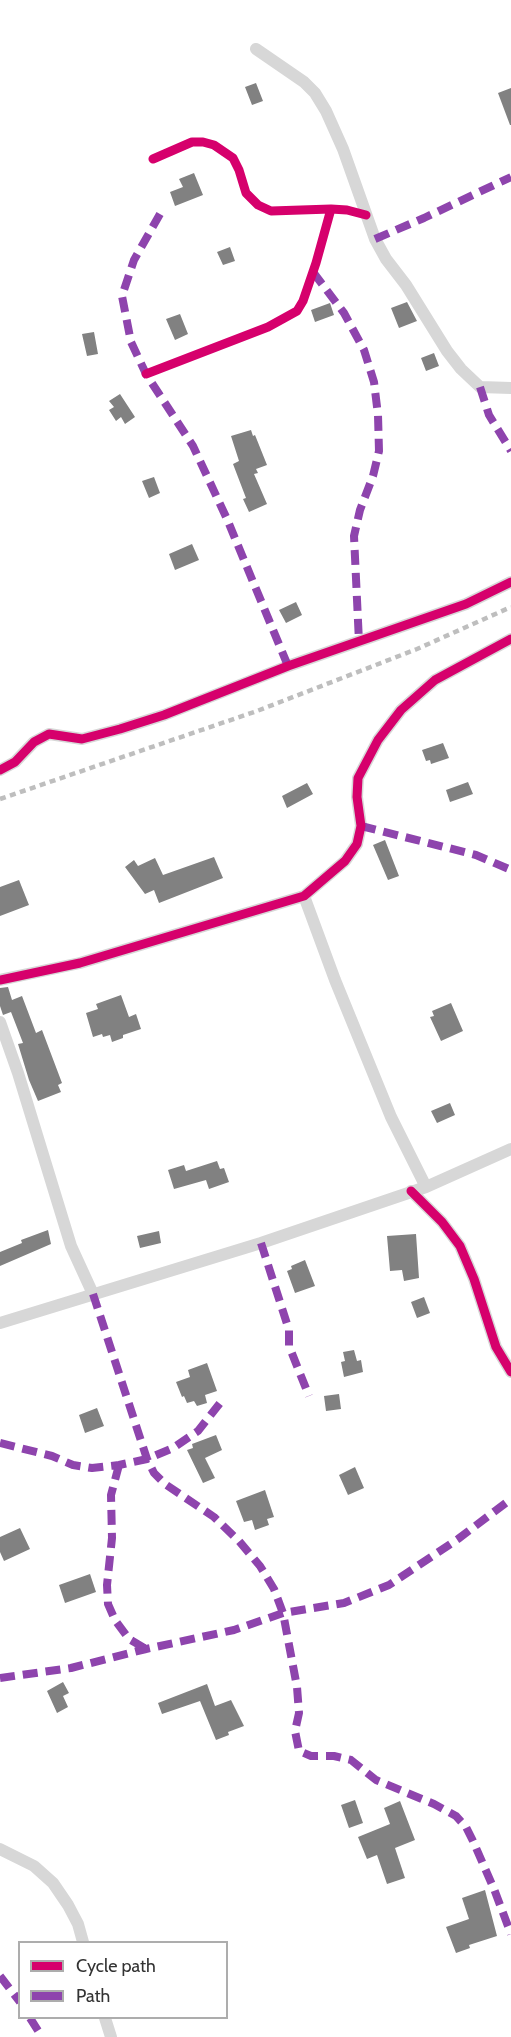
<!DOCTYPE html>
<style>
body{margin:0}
#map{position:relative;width:511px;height:2037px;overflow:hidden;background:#fff;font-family:Cabin,sans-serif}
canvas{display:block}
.legend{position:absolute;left:18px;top:1941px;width:210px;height:78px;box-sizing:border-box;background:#fff;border:2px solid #adadad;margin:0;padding:8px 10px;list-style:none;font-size:18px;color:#333}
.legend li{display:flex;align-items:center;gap:12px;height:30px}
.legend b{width:30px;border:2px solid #adadad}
</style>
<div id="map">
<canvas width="511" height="2037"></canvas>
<ul class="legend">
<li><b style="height:8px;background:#d6006c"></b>Cycle path</li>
<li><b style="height:8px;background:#8e44ad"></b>Path</li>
</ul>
</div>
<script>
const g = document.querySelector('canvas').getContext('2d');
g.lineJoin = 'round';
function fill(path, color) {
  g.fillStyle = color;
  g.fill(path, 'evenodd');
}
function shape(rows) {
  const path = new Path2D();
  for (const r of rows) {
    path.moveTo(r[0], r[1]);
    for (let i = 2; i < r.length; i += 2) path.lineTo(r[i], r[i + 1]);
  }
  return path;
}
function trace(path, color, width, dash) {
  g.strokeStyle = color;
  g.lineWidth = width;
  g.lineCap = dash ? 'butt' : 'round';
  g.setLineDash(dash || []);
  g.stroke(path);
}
fill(shape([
 [256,83,263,101,252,105,245,87],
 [511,88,511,125,510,125,498,93],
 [194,173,203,195,175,206,170,192,183,187,179,179],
 [230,247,235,261,223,265,217,252],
 [407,302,417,321,399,328,391,308],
 [330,303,334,315,315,322,311,310],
 [180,314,188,334,175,340,166,319],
 [94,332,98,354,87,356,82,334],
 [434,353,439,366,426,371,421,358],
 [120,394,135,417,125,424,121,417,116,421,109,410,114,407,109,401],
 [251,430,253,436,255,435,267,465,256,469,258,473,254,474,267,504,249,512,243,499,246,498,233,464,239,461,231,436],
 [154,477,160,493,149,498,142,481],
 [192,544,199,560,175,570,169,554],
 [296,602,302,615,286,623,279,610],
 [443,743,449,758,431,764,430,760,426,761,422,750],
 [468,782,473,794,450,802,446,790],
 [307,783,313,794,287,808,282,796],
 [385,840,399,876,388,880,373,845],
 [214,857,223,878,159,903,154,890,145,894,125,867,134,860,138,866,155,858,163,875],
 [19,880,29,905,0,916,0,887],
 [8,987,12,1000,22,996,36,1033,42,1030,62,1083,58,1085,61,1092,38,1101,29,1080,18,1044,23,1043,11,1012,3,1015,0,1006,0,988],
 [121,995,129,1017,136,1014,141,1029,123,1035,123,1038,112,1042,110,1035,103,1037,102,1034,93,1037,86,1013,98,1009,96,1004],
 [451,1003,463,1031,441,1041,430,1017,434,1016,432,1011],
 [450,1103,455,1115,437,1123,431,1111],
 [217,1161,220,1169,224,1168,229,1182,209,1189,206,1180,174,1189,168,1170,184,1165,186,1171],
 [48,1230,51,1244,0,1266,0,1252,22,1243,21,1240],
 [159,1231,161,1243,140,1248,137,1236],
 [416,1234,419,1278,404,1281,402,1270,390,1271,387,1236],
 [305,1260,315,1286,295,1293,287,1271,292,1269,291,1266],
 [424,1297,430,1313,417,1318,411,1302],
 [354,1350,357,1361,361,1360,363,1372,344,1377,341,1362,345,1361,343,1352],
 [207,1363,217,1391,205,1395,207,1403,197,1406,194,1401,187,1403,184,1396,182,1397,176,1382,190,1377,188,1370],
 [339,1394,341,1409,326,1411,324,1396],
 [97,1408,104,1426,85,1433,79,1415],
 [216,1435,222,1450,205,1458,215,1478,203,1483,187,1450,193,1448,192,1444],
 [355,1467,364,1488,348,1495,339,1475],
 [265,1490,274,1517,267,1519,269,1525,255,1530,252,1520,244,1522,236,1501],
 [20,1528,30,1549,4,1561,0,1552,0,1537],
 [90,1574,96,1592,65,1603,59,1585],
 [63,1682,69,1693,63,1696,68,1707,57,1713,47,1691],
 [207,1684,215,1706,231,1700,244,1726,228,1732,229,1735,216,1740,200,1701,162,1714,158,1703],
 [355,1800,363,1823,349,1828,341,1805],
 [400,1801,415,1840,395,1848,405,1878,387,1884,377,1855,367,1859,358,1837,390,1824,384,1808],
 [485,1890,497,1936,469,1945,470,1948,456,1953,446,1927,469,1919,462,1898]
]), '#818181');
trace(shape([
 [256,49,304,82,315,93,326,111,343,149,375,239,386,259,406,285,447,351,461,369,480,387,511,388],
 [0,770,15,762,34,742,49,734,82,739,120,729,164,715,288,666,466,604,511,582],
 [304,896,335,980,391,1117,426,1187],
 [0,980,80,963,304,896,345,861,357,844,361,826,357,797,358,778,378,740,401,710,435,680,511,639],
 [0,1022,18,1073,71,1246,93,1294],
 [411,1191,442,1222,460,1246,474,1279,496,1347,511,1372],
 [0,1323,261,1243,426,1187,511,1149],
 [0,1849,34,1866,53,1883,68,1905,78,1924,83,1942],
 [105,2018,111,2037]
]), '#d7d7d7', 12);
trace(shape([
 [0,799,257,711,417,649,511,607]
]), '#bebebe', 4.5, [6, 4.5]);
trace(shape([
 [160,214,134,260,122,296,131,342,146,374,193,446,227,519,288,666],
 [375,239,424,218,511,177],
 [313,272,344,313,364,350,374,382,378,415,379,451,373,476,360,510,354,536,359,642],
 [480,387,489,415,511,451],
 [361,826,476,855,511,870],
 [261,1243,289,1330,289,1346,309,1396],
 [93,1294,147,1459,154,1473,165,1484,214,1517,239,1541,260,1566,274,1589,283,1613,297,1687,299,1713,295,1731,299,1751,311,1756,334,1756,351,1760,376,1780,434,1804,456,1816,466,1827,473,1841,494,1889,511,1934],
 [0,1443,52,1456,73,1465,92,1468,119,1465,147,1459,173,1448,198,1431,224,1398],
 [119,1465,111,1495,112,1538,107,1585,108,1604,115,1620,129,1639,146,1649],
 [0,1678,71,1668,146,1649,234,1630,283,1613,344,1603,389,1585,458,1539,511,1499],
 [0,1976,20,2002],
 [30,2018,42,2037]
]), '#8e44ad', 8, [15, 8]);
trace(shape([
 [153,159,192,142,203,142,214,145,233,158,239,170,246,193,258,205,271,211,331,209,347,210,366,215],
 [146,374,268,327,297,311,303,301,316,263,331,209],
 [0,770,15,762,34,742,49,734,82,739,120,729,164,715,288,666,466,604,511,582],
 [0,980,80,963,304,896,345,861,357,844,361,826,357,797,358,778,378,740,401,710,435,680,511,639],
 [411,1191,442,1222,460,1246,474,1279,496,1347,511,1372]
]), '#d6006c', 9);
</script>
